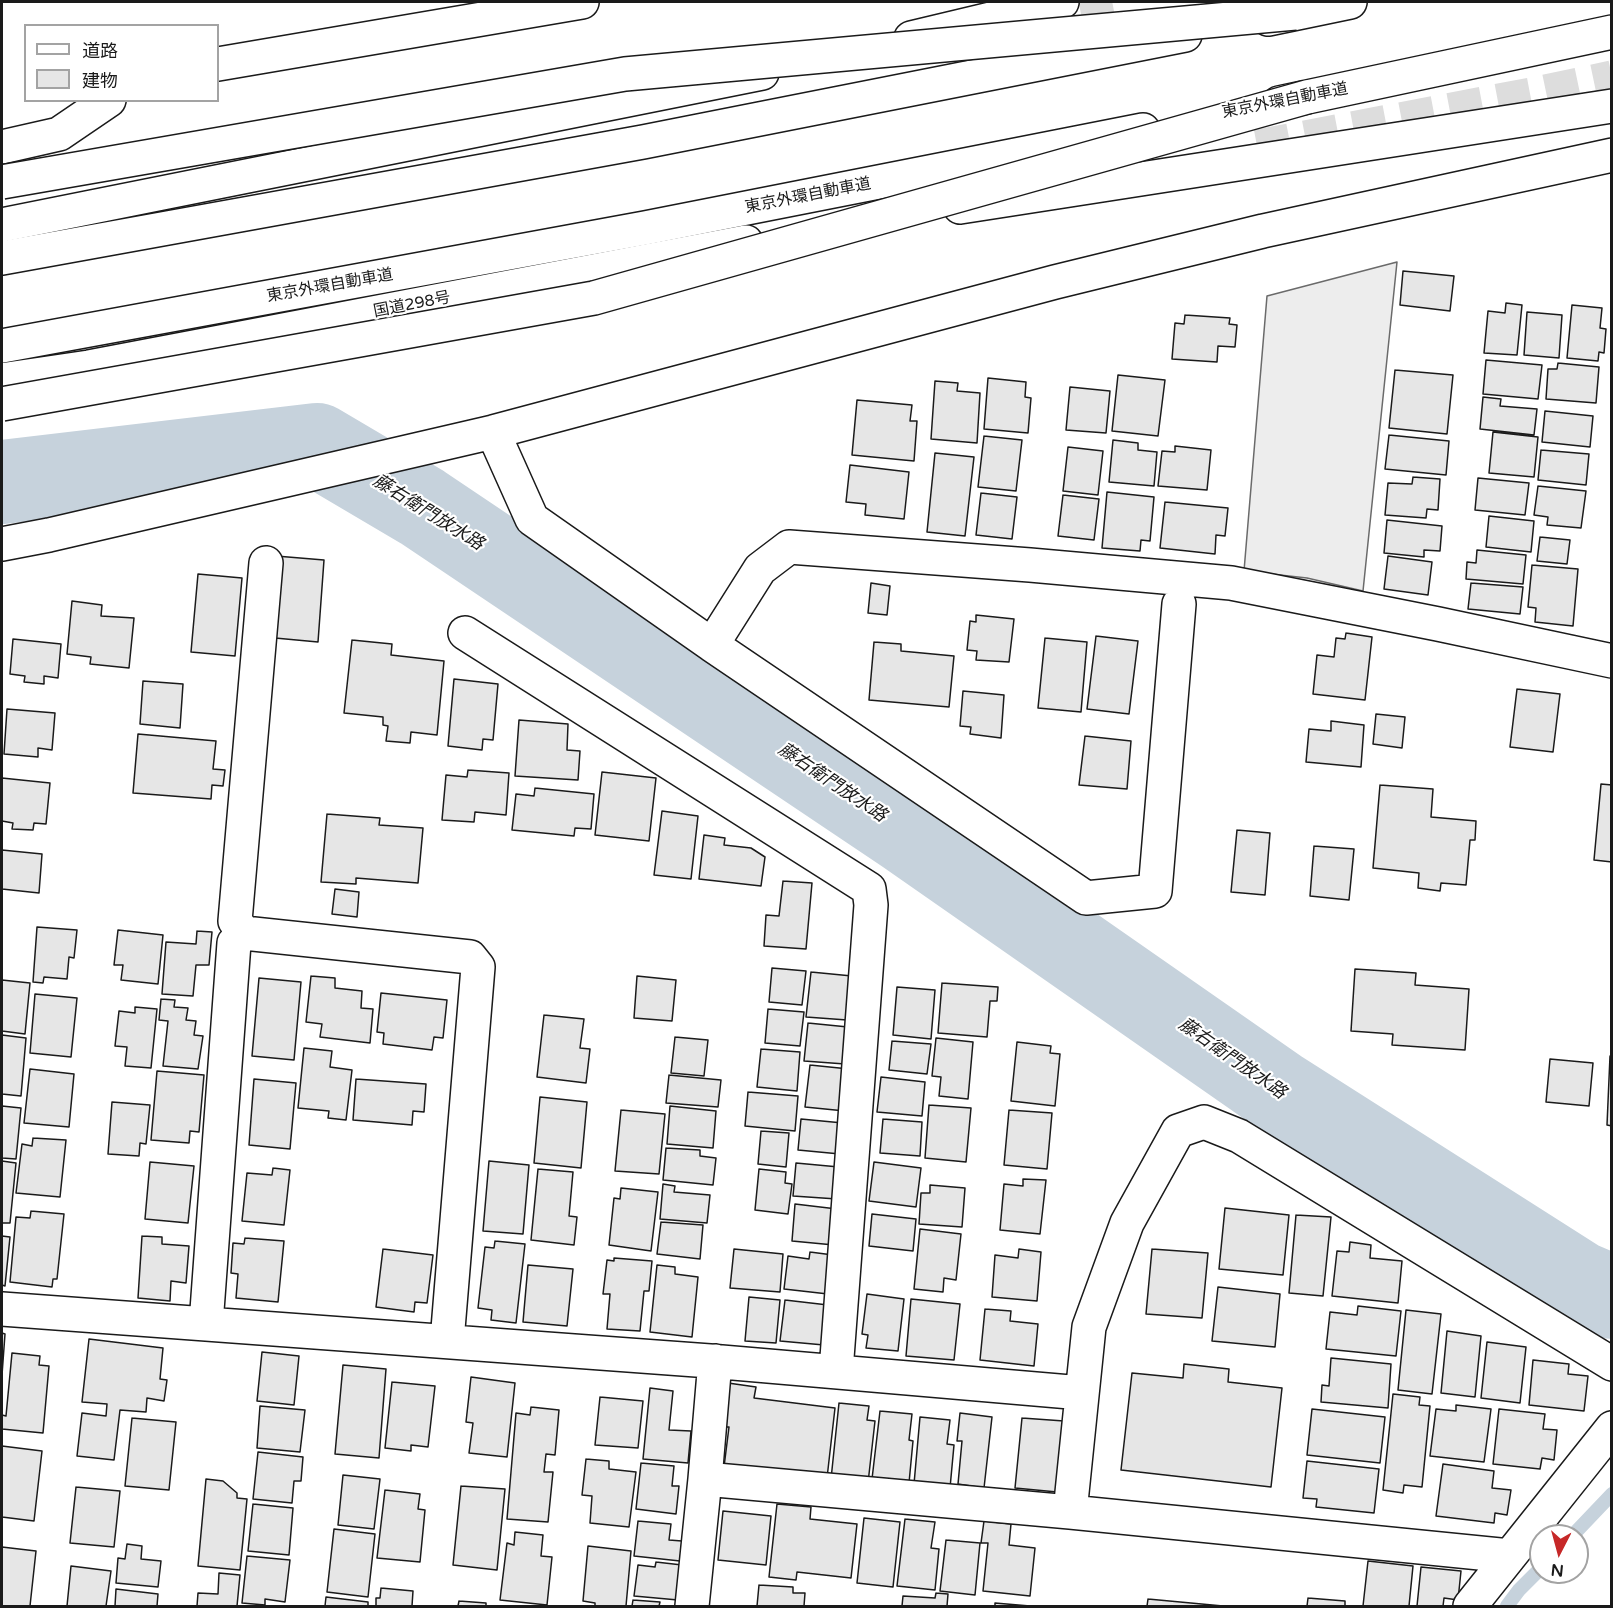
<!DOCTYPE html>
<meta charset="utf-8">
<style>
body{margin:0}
#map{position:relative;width:1613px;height:1608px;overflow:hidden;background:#fff;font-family:"Varela Round","Noto Sans JP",sans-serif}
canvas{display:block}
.frame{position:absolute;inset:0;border:3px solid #1a1a1a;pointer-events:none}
.legend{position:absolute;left:24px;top:24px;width:195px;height:78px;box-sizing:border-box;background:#fff;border:2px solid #a3a3a3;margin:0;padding:8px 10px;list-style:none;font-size:18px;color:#1a1a1a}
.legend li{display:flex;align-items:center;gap:12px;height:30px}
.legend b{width:30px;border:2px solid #a3a3a3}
.north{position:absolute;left:1529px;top:1524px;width:60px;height:60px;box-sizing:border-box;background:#fff;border:2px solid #a3a3a3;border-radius:50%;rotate:186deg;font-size:16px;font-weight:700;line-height:24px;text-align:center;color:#1a1a1a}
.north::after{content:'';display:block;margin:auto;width:21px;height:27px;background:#c62828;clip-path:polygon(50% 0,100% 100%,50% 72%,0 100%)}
</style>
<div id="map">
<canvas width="1613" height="1608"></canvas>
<div class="frame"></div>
<ul class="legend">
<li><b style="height:8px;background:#fff"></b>道路</li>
<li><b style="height:16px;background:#e6e6e6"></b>建物</li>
</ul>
<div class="north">N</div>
</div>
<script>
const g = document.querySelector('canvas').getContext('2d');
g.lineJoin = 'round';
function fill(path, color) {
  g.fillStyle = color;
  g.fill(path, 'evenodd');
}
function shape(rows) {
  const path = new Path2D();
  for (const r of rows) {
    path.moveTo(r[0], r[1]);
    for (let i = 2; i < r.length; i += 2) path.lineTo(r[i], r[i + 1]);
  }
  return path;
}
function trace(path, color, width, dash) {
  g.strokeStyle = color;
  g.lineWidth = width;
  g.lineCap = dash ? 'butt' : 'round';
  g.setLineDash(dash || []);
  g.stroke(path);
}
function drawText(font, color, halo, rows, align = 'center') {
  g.font = font + ' "Varela Round","Noto Sans JP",sans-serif';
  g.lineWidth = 4.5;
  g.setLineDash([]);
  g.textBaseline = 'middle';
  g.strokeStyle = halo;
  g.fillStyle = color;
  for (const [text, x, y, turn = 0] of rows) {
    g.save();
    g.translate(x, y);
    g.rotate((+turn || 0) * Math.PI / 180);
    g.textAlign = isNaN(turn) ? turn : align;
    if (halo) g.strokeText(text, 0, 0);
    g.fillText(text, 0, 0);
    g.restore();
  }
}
const parking = shape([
 [1397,262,1363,591,1307,578,1244,571,1267,296,1397,262]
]);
fill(parking, '#ededed');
trace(parking, '#6a6a6a', 1.5);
trace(shape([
 [1572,1536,1612,1494],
 [1507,1606,1519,1590,1541,1568]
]), '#c6d2dc', 14);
trace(shape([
 [2,482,317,445,422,507,906,832,1279,1092,1579,1283,1612,1297]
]), '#c6d2dc', 84);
const building = shape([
 [1403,271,1454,276,1450,311,1400,305,1403,271],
 [1506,303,1522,305,1517,355,1484,353,1488,311,1505,313,1506,303],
 [1572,305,1602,308,1600,328,1606,329,1604,353,1599,352,1598,361,1567,358,1572,305],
 [1527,312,1562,315,1559,358,1524,355,1527,312],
 [1185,315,1230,318,1229,324,1237,325,1235,347,1218,346,1217,362,1172,359,1175,323,1184,324,1185,315],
 [1486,360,1542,365,1538,399,1483,394,1486,360],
 [1558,363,1599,367,1596,403,1546,399,1548,369,1557,369,1558,363],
 [1395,370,1453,375,1447,434,1389,428,1395,370],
 [1118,375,1165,380,1158,436,1112,431,1118,375],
 [988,378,1026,382,1025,397,1031,398,1028,433,984,429,988,378],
 [935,381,958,383,957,391,980,393,977,443,931,439,935,381],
 [1070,387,1110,391,1106,433,1066,430,1070,387],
 [1483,397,1501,399,1500,406,1537,409,1534,435,1480,429,1483,397],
 [857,400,912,405,910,421,917,421,914,461,852,455,857,400],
 [1545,411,1593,416,1590,447,1542,442,1545,411],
 [1493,432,1538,437,1534,477,1489,473,1493,432],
 [1389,435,1449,441,1446,475,1385,469,1389,435],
 [984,436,1022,440,1016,491,978,487,984,436],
 [1113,440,1138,443,1138,450,1157,452,1154,486,1109,482,1113,440],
 [1175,446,1211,450,1207,490,1158,486,1162,451,1175,452,1175,446],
 [1068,447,1103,451,1098,495,1063,491,1068,447],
 [1541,450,1589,454,1586,485,1538,480,1541,450],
 [935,453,974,457,965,536,927,532,935,453],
 [850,465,909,472,904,519,865,515,866,504,846,502,850,465],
 [1413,477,1440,479,1438,510,1427,509,1426,518,1385,515,1388,483,1412,484,1413,477],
 [1478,478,1529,483,1525,515,1475,510,1478,478],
 [1538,486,1586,491,1581,528,1547,525,1548,517,1534,515,1538,486],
 [1107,492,1154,497,1150,541,1141,540,1140,551,1102,548,1107,492],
 [981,493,1017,497,1012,539,976,535,981,493],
 [1063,495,1099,499,1094,540,1058,536,1063,495],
 [1165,502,1228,508,1225,536,1216,535,1215,554,1160,548,1165,502],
 [1489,516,1534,521,1531,552,1486,547,1489,516],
 [1387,520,1442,526,1440,551,1424,550,1424,557,1384,553,1387,520],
 [1540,537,1570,540,1567,564,1537,561,1540,537],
 [1477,550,1526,555,1523,584,1466,579,1467,562,1476,563,1477,550],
 [276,556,324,560,318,642,275,638,276,556],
 [1388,556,1432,562,1428,595,1384,589,1388,556],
 [1532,565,1578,569,1573,626,1535,622,1536,608,1528,607,1532,565],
 [198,574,242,578,235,656,191,652,198,574],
 [871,583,890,586,887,615,868,613,871,583],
 [1471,583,1523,587,1520,614,1468,609,1471,583],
 [72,601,102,605,101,616,134,618,129,668,90,664,91,657,67,654,72,601],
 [976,615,1014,619,1009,662,976,660,977,651,967,650,970,621,976,622,976,615],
 [1346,633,1372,637,1365,700,1313,694,1317,655,1334,657,1336,638,1345,639,1346,633],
 [1096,636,1138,641,1129,714,1087,709,1096,636],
 [1045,638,1087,642,1081,712,1038,708,1045,638],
 [13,639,61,644,58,678,44,676,44,684,24,682,25,676,10,674,13,639],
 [352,640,392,644,391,655,444,661,437,735,411,732,410,743,386,741,388,726,383,725,383,717,344,713,352,640],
 [874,642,901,644,901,651,954,656,949,707,869,700,874,642],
 [454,679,498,684,493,740,483,739,482,750,448,746,454,679],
 [143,681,183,684,180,728,140,724,143,681],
 [1517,689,1560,694,1553,752,1510,747,1517,689],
 [963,691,1004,695,1001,738,970,734,971,727,960,726,963,691],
 [7,709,55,713,52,750,38,748,38,757,4,754,7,709],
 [1376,714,1405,717,1402,748,1373,744,1376,714],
 [519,720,568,724,567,750,580,751,578,780,515,776,519,720],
 [1331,721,1364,725,1361,767,1306,762,1309,729,1331,731,1331,721],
 [138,734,216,741,213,769,225,770,223,786,212,785,211,799,133,793,138,734],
 [1085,736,1131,741,1127,789,1079,785,1085,736],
 [468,770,509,773,506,815,475,812,474,822,442,820,446,775,467,777,468,770],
 [602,772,656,778,649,841,595,835,602,772],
 [2,778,50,783,46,824,34,823,33,830,12,829,13,823,2,821,2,778],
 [1601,784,1612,785,1612,862,1594,860,1601,784],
 [1380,785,1433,789,1431,817,1476,821,1475,840,1470,840,1466,885,1441,883,1440,891,1418,888,1419,873,1373,868,1380,785],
 [535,788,594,794,591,829,575,828,574,836,512,830,516,794,534,796,535,788],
 [662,811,698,816,691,879,654,875,662,811],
 [327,814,380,818,379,825,423,828,418,883,356,878,356,884,321,882,327,814],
 [1237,830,1270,833,1265,895,1231,892,1237,830],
 [704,835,725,838,724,845,751,848,765,857,761,886,699,879,704,835],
 [1314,846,1354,849,1349,900,1310,896,1314,846],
 [2,850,42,854,39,893,2,889,2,850],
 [783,881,812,883,806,949,764,946,766,915,779,916,783,881],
 [335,889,359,892,357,917,332,914,335,889],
 [37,927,77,930,74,958,69,957,67,979,44,977,43,983,33,982,37,927],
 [118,930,163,935,158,984,121,980,123,965,114,965,118,930],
 [197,931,212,932,209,965,196,965,193,996,162,994,166,942,196,944,197,931],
 [772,968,806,971,802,1005,769,1002,772,968],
 [1355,969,1416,973,1415,985,1469,989,1465,1050,1392,1045,1393,1034,1351,1031,1355,969],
 [811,972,852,976,847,1020,806,1017,811,972],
 [311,976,335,978,335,988,362,991,361,1008,373,1009,370,1043,320,1037,322,1024,306,1022,311,976],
 [637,976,676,980,672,1021,634,1018,637,976],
 [259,978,301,982,294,1060,252,1056,259,978],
 [2,980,30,983,25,1034,2,1031,2,980],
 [942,983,998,987,997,1001,990,1001,987,1037,938,1033,942,983],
 [897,987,935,990,931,1039,893,1035,897,987],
 [381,993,447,1000,443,1038,434,1037,432,1050,383,1044,384,1033,377,1032,381,993],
 [35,994,77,998,71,1057,30,1053,35,994],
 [161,999,175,1000,174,1007,188,1008,186,1020,196,1021,194,1035,203,1036,198,1069,163,1066,168,1021,159,1020,161,999],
 [135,1007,157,1009,151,1068,125,1066,127,1047,115,1046,119,1011,135,1013,135,1007],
 [768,1009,804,1012,800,1046,765,1043,768,1009],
 [544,1015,584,1019,580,1048,590,1049,586,1083,537,1077,544,1015],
 [808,1023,848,1027,845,1064,804,1061,808,1023],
 [2,1035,26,1038,21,1096,2,1094,2,1035],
 [675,1037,708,1040,704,1076,671,1073,675,1037],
 [936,1038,973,1042,968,1099,939,1096,941,1077,932,1076,936,1038],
 [892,1041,931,1044,927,1074,889,1070,892,1041],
 [1017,1042,1051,1046,1050,1053,1060,1054,1055,1106,1011,1101,1017,1042],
 [304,1048,332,1051,330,1067,352,1070,346,1120,328,1118,329,1111,298,1108,304,1048],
 [761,1049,800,1052,797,1091,757,1087,761,1049],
 [1610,1056,1612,1057,1612,1126,1607,1125,1610,1056],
 [1550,1059,1593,1063,1589,1106,1546,1102,1550,1059],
 [810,1065,849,1069,845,1111,805,1107,810,1065],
 [30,1069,74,1074,69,1127,24,1123,30,1069],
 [157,1071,204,1075,199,1132,190,1131,189,1143,151,1140,157,1071],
 [669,1075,721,1080,718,1107,666,1103,669,1075],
 [881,1077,925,1082,922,1116,877,1112,881,1077],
 [254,1079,296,1083,290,1149,249,1145,254,1079],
 [356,1079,426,1084,424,1112,413,1111,412,1125,353,1120,356,1079],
 [748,1092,798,1096,795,1131,745,1126,748,1092],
 [540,1097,587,1102,581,1168,534,1163,540,1097],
 [112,1102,150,1105,146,1144,140,1143,139,1156,108,1154,112,1102],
 [929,1105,971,1108,966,1162,925,1158,929,1105],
 [2,1106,21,1108,16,1159,2,1158,2,1106],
 [670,1106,716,1111,713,1148,667,1144,670,1106],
 [621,1110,665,1114,659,1174,615,1171,621,1110],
 [1009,1110,1052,1113,1047,1169,1004,1165,1009,1110],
 [801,1119,843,1123,840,1154,798,1150,801,1119],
 [883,1119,922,1122,920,1156,880,1153,883,1119],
 [761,1131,789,1133,786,1167,758,1164,761,1131],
 [33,1138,66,1140,60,1197,16,1193,22,1144,32,1146,33,1138],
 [666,1148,700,1150,700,1156,716,1158,713,1185,663,1180,666,1148],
 [2,1161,16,1163,10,1223,2,1223,2,1161],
 [489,1161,529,1165,523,1234,483,1231,489,1161],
 [150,1162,194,1166,188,1223,145,1219,150,1162],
 [874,1162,921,1168,916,1207,869,1201,874,1162],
 [796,1163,839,1167,837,1199,793,1196,796,1163],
 [273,1168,290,1170,284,1225,242,1221,247,1173,272,1175,273,1168],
 [538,1169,573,1172,569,1216,577,1217,574,1245,531,1240,538,1169],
 [759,1169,786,1172,785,1183,792,1184,788,1214,755,1210,759,1169],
 [1023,1179,1046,1180,1040,1234,1000,1230,1004,1184,1023,1186,1023,1179],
 [663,1184,675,1186,674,1192,710,1195,707,1223,660,1219,663,1184],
 [930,1185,965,1188,962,1227,919,1224,921,1193,930,1193,930,1185],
 [621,1188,658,1192,651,1251,609,1245,614,1198,620,1199,621,1188],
 [795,1204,837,1209,834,1245,792,1241,795,1204],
 [1225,1208,1289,1215,1283,1275,1219,1269,1225,1208],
 [31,1211,64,1214,57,1279,53,1279,52,1287,10,1282,16,1217,30,1218,31,1211],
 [872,1214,916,1219,913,1251,869,1246,872,1214],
 [1296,1215,1331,1217,1323,1296,1289,1293,1296,1215],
 [661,1222,703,1225,700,1259,657,1254,661,1222],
 [920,1229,961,1234,956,1280,944,1278,943,1292,914,1289,920,1229],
 [2,1236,10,1237,5,1286,2,1285,2,1236],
 [142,1236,162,1237,162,1244,189,1246,186,1283,171,1281,170,1301,138,1298,142,1236],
 [245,1238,284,1241,278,1302,236,1298,238,1274,231,1273,233,1243,244,1244,245,1238],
 [495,1241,525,1244,516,1323,491,1320,492,1310,478,1308,485,1247,494,1248,495,1241],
 [1350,1242,1371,1245,1370,1258,1402,1261,1398,1303,1332,1296,1337,1251,1349,1252,1350,1242],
 [383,1249,433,1255,427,1303,415,1302,414,1312,376,1307,383,1249],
 [734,1249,783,1254,780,1292,730,1288,734,1249],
 [1019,1249,1041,1252,1037,1301,992,1297,995,1255,1018,1258,1019,1249],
 [1152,1249,1208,1253,1202,1318,1146,1314,1152,1249],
 [810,1252,833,1255,828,1294,784,1289,788,1256,809,1259,810,1252],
 [614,1258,652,1261,649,1291,644,1291,640,1331,607,1329,610,1294,603,1294,607,1260,614,1261,614,1258],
 [528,1265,573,1269,567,1326,523,1322,528,1265],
 [657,1265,675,1267,675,1274,698,1277,692,1337,650,1332,657,1265],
 [1218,1287,1280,1294,1275,1347,1212,1341,1218,1287],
 [867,1294,904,1299,898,1351,866,1348,868,1335,862,1334,867,1294],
 [749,1297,780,1300,776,1343,745,1341,749,1297],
 [911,1299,960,1304,954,1360,906,1356,911,1299],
 [785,1300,828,1305,824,1345,780,1341,785,1300],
 [1358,1306,1401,1311,1396,1356,1326,1349,1330,1312,1357,1315,1358,1306],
 [985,1309,1011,1311,1010,1321,1038,1324,1034,1366,980,1360,985,1309],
 [1406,1310,1441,1314,1432,1394,1398,1390,1406,1310],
 [1447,1331,1481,1336,1475,1397,1441,1393,1447,1331],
 [2,1333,5,1334,2,1375,2,1333],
 [89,1339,163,1348,160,1379,167,1380,164,1401,147,1398,146,1412,120,1410,114,1460,77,1456,82,1413,106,1416,107,1404,82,1402,89,1339],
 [1487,1342,1526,1347,1520,1403,1481,1398,1487,1342],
 [262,1352,299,1356,294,1405,257,1401,262,1352],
 [12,1353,40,1356,39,1365,49,1366,43,1433,2,1429,2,1415,6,1416,12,1353],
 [1331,1358,1391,1364,1388,1408,1321,1402,1322,1385,1329,1386,1331,1358],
 [1533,1360,1569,1364,1568,1374,1588,1376,1584,1411,1529,1405,1533,1360],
 [1184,1364,1229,1369,1228,1382,1282,1388,1271,1487,1121,1470,1132,1373,1183,1378,1184,1364],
 [343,1365,386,1369,379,1458,335,1454,343,1365],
 [471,1377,515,1383,507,1457,469,1453,473,1423,466,1422,471,1377],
 [392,1382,435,1386,428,1447,411,1445,411,1451,385,1448,392,1382],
 [728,1383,756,1387,754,1398,835,1408,827,1478,724,1467,729,1427,723,1427,728,1383],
 [650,1388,673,1391,669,1430,691,1431,688,1463,643,1459,650,1388],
 [1393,1394,1420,1397,1419,1405,1430,1406,1422,1487,1404,1485,1403,1493,1383,1490,1393,1394],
 [600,1397,643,1401,638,1448,595,1445,600,1397],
 [839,1403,869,1406,867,1420,875,1421,868,1483,831,1479,839,1403],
 [1456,1405,1491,1409,1484,1462,1430,1456,1436,1409,1456,1411,1456,1405],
 [260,1406,305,1410,300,1452,257,1448,260,1406],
 [531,1407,559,1410,555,1455,546,1454,544,1472,553,1472,548,1522,507,1519,516,1413,530,1415,531,1407],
 [1312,1409,1385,1417,1380,1463,1307,1455,1312,1409],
 [1499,1409,1545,1414,1543,1429,1557,1430,1554,1460,1542,1458,1540,1469,1493,1464,1499,1409],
 [880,1411,912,1414,909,1440,913,1441,909,1483,872,1479,880,1411],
 [960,1413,992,1417,984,1488,958,1484,962,1441,957,1441,960,1413],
 [920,1417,950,1420,947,1444,954,1445,950,1488,914,1484,920,1417],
 [132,1418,176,1422,169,1490,125,1486,132,1418],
 [1022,1418,1064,1421,1057,1492,1015,1488,1022,1418],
 [2,1446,42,1451,34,1521,2,1517,2,1446],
 [258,1452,303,1457,301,1481,294,1481,292,1503,253,1499,258,1452],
 [586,1459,609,1461,609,1469,636,1472,629,1527,590,1523,592,1496,582,1495,586,1459],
 [1307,1461,1379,1469,1374,1513,1316,1507,1317,1499,1303,1498,1307,1461],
 [641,1463,674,1466,672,1486,679,1486,676,1514,636,1509,641,1463],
 [1443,1464,1494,1471,1492,1488,1511,1490,1507,1515,1495,1513,1494,1523,1436,1516,1443,1464],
 [343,1475,380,1479,374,1529,338,1525,343,1475],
 [206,1479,223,1481,237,1493,237,1498,247,1499,240,1570,198,1566,206,1479],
 [461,1486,505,1489,497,1570,453,1565,461,1486],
 [76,1487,120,1491,114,1547,70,1543,76,1487],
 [385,1490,420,1494,418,1509,425,1510,420,1562,377,1558,385,1490],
 [253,1504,293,1508,289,1555,248,1551,253,1504],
 [777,1504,811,1507,810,1519,857,1524,851,1578,797,1572,796,1580,769,1577,777,1504],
 [723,1511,771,1516,766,1565,718,1560,723,1511],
 [864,1518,900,1522,893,1587,857,1583,864,1518],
 [905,1519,935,1522,931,1548,939,1549,935,1590,897,1586,905,1519],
 [638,1521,671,1524,669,1540,682,1541,680,1561,634,1556,638,1521],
 [984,1521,1011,1524,1009,1545,1035,1548,1030,1596,983,1591,988,1543,981,1543,984,1521],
 [334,1529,375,1534,368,1597,327,1592,334,1529],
 [515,1532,543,1535,541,1556,552,1557,547,1605,500,1600,507,1543,514,1545,515,1532],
 [946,1540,980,1543,975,1595,940,1591,946,1540],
 [127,1544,142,1546,141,1559,161,1561,158,1587,116,1583,118,1558,125,1559,127,1544],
 [588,1546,631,1551,626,1606,595,1606,595,1603,583,1601,588,1546],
 [2,1547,36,1551,30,1606,2,1606,2,1547],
 [247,1556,290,1560,285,1602,265,1599,265,1605,242,1603,247,1556],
 [1368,1561,1413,1566,1409,1606,1363,1606,1368,1561],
 [656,1562,682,1565,678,1600,634,1596,638,1565,655,1567,656,1562],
 [71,1566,111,1571,106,1606,67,1606,71,1566],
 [1421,1567,1461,1571,1458,1600,1444,1598,1443,1606,1417,1606,1421,1567],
 [219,1573,240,1575,237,1606,197,1606,198,1593,218,1594,219,1573],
 [759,1585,793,1587,793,1593,805,1593,804,1606,757,1606,759,1585],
 [381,1588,413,1591,412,1606,372,1606,376,1606,376,1598,380,1598,381,1588],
 [116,1589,158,1594,157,1606,115,1606,116,1589],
 [936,1593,948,1594,947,1606,902,1606,903,1596,935,1598,936,1593],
 [326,1597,368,1602,368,1606,325,1606,326,1597],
 [1308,1598,1345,1601,1345,1606,1307,1606,1308,1598],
 [1148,1599,1223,1606,1147,1606,1148,1599],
 [633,1600,660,1602,659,1606,632,1606,633,1600],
 [459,1601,486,1603,486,1606,458,1606,459,1601],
 [995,1603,1030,1606,995,1606,995,1603]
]);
fill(building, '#e6e6e6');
trace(building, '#1a1a1a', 1.5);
trace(shape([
 [1032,19,1118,2],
 [1257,146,1531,94,1612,77]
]), '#ddd', 33, [33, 16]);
const minor = shape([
 [218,64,582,2],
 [2,147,59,134,109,100],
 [493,432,532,519,712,645,760,569,789,547,1030,565,1231,583,1438,624,1612,661],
 [2,544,49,535,493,432,1055,282,1263,231,1612,155],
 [465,633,869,889,871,905,836,1371],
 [712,645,1086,898,1155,891,1179,604],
 [244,933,235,921,266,563],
 [2,1309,710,1361,1082,1393],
 [206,1324,234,943,244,933,470,957,478,967,447,1341],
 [705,1479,715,1361],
 [1070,1512,1089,1327,1127,1223,1178,1131,1204,1122,1239,1136,1612,1364],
 [692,1606,705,1479,1070,1512,1510,1556],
 [1470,1606,1612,1428]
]);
const trunk = shape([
 [911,38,1062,2],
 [960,207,1612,106],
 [2,225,762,73],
 [2,380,89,367,746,242]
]);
const motorway = shape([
 [1268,19,1350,2],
 [1279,103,1612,32],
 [2,258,643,142,1185,35],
 [2,346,645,228,1143,130]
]);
trace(minor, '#1a1a1a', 36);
trace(trunk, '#1a1a1a', 36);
trace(motorway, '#1a1a1a', 36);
trace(minor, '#fff', 33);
trace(trunk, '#fff', 33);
trace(motorway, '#fff', 33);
const motorwayBridge = shape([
 [2,182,625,74,1295,13],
 [2,404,594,298,1307,97]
]);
trace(motorwayBridge, '#1a1a1a', 36, []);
trace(motorwayBridge, '#fff', 33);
drawText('16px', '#1a1a1a', '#fff', [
 ["東京外環自動車道",1285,101,-11],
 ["東京外環自動車道",808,196,-11],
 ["東京外環自動車道",330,286,-10],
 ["国道298号",412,305,-11]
]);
drawText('italic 18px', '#1a1a1a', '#fff', [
 ["藤右衛門放水路",428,513,32],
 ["藤右衛門放水路",832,783,34],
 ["藤右衛門放水路",1232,1059,35]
]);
</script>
